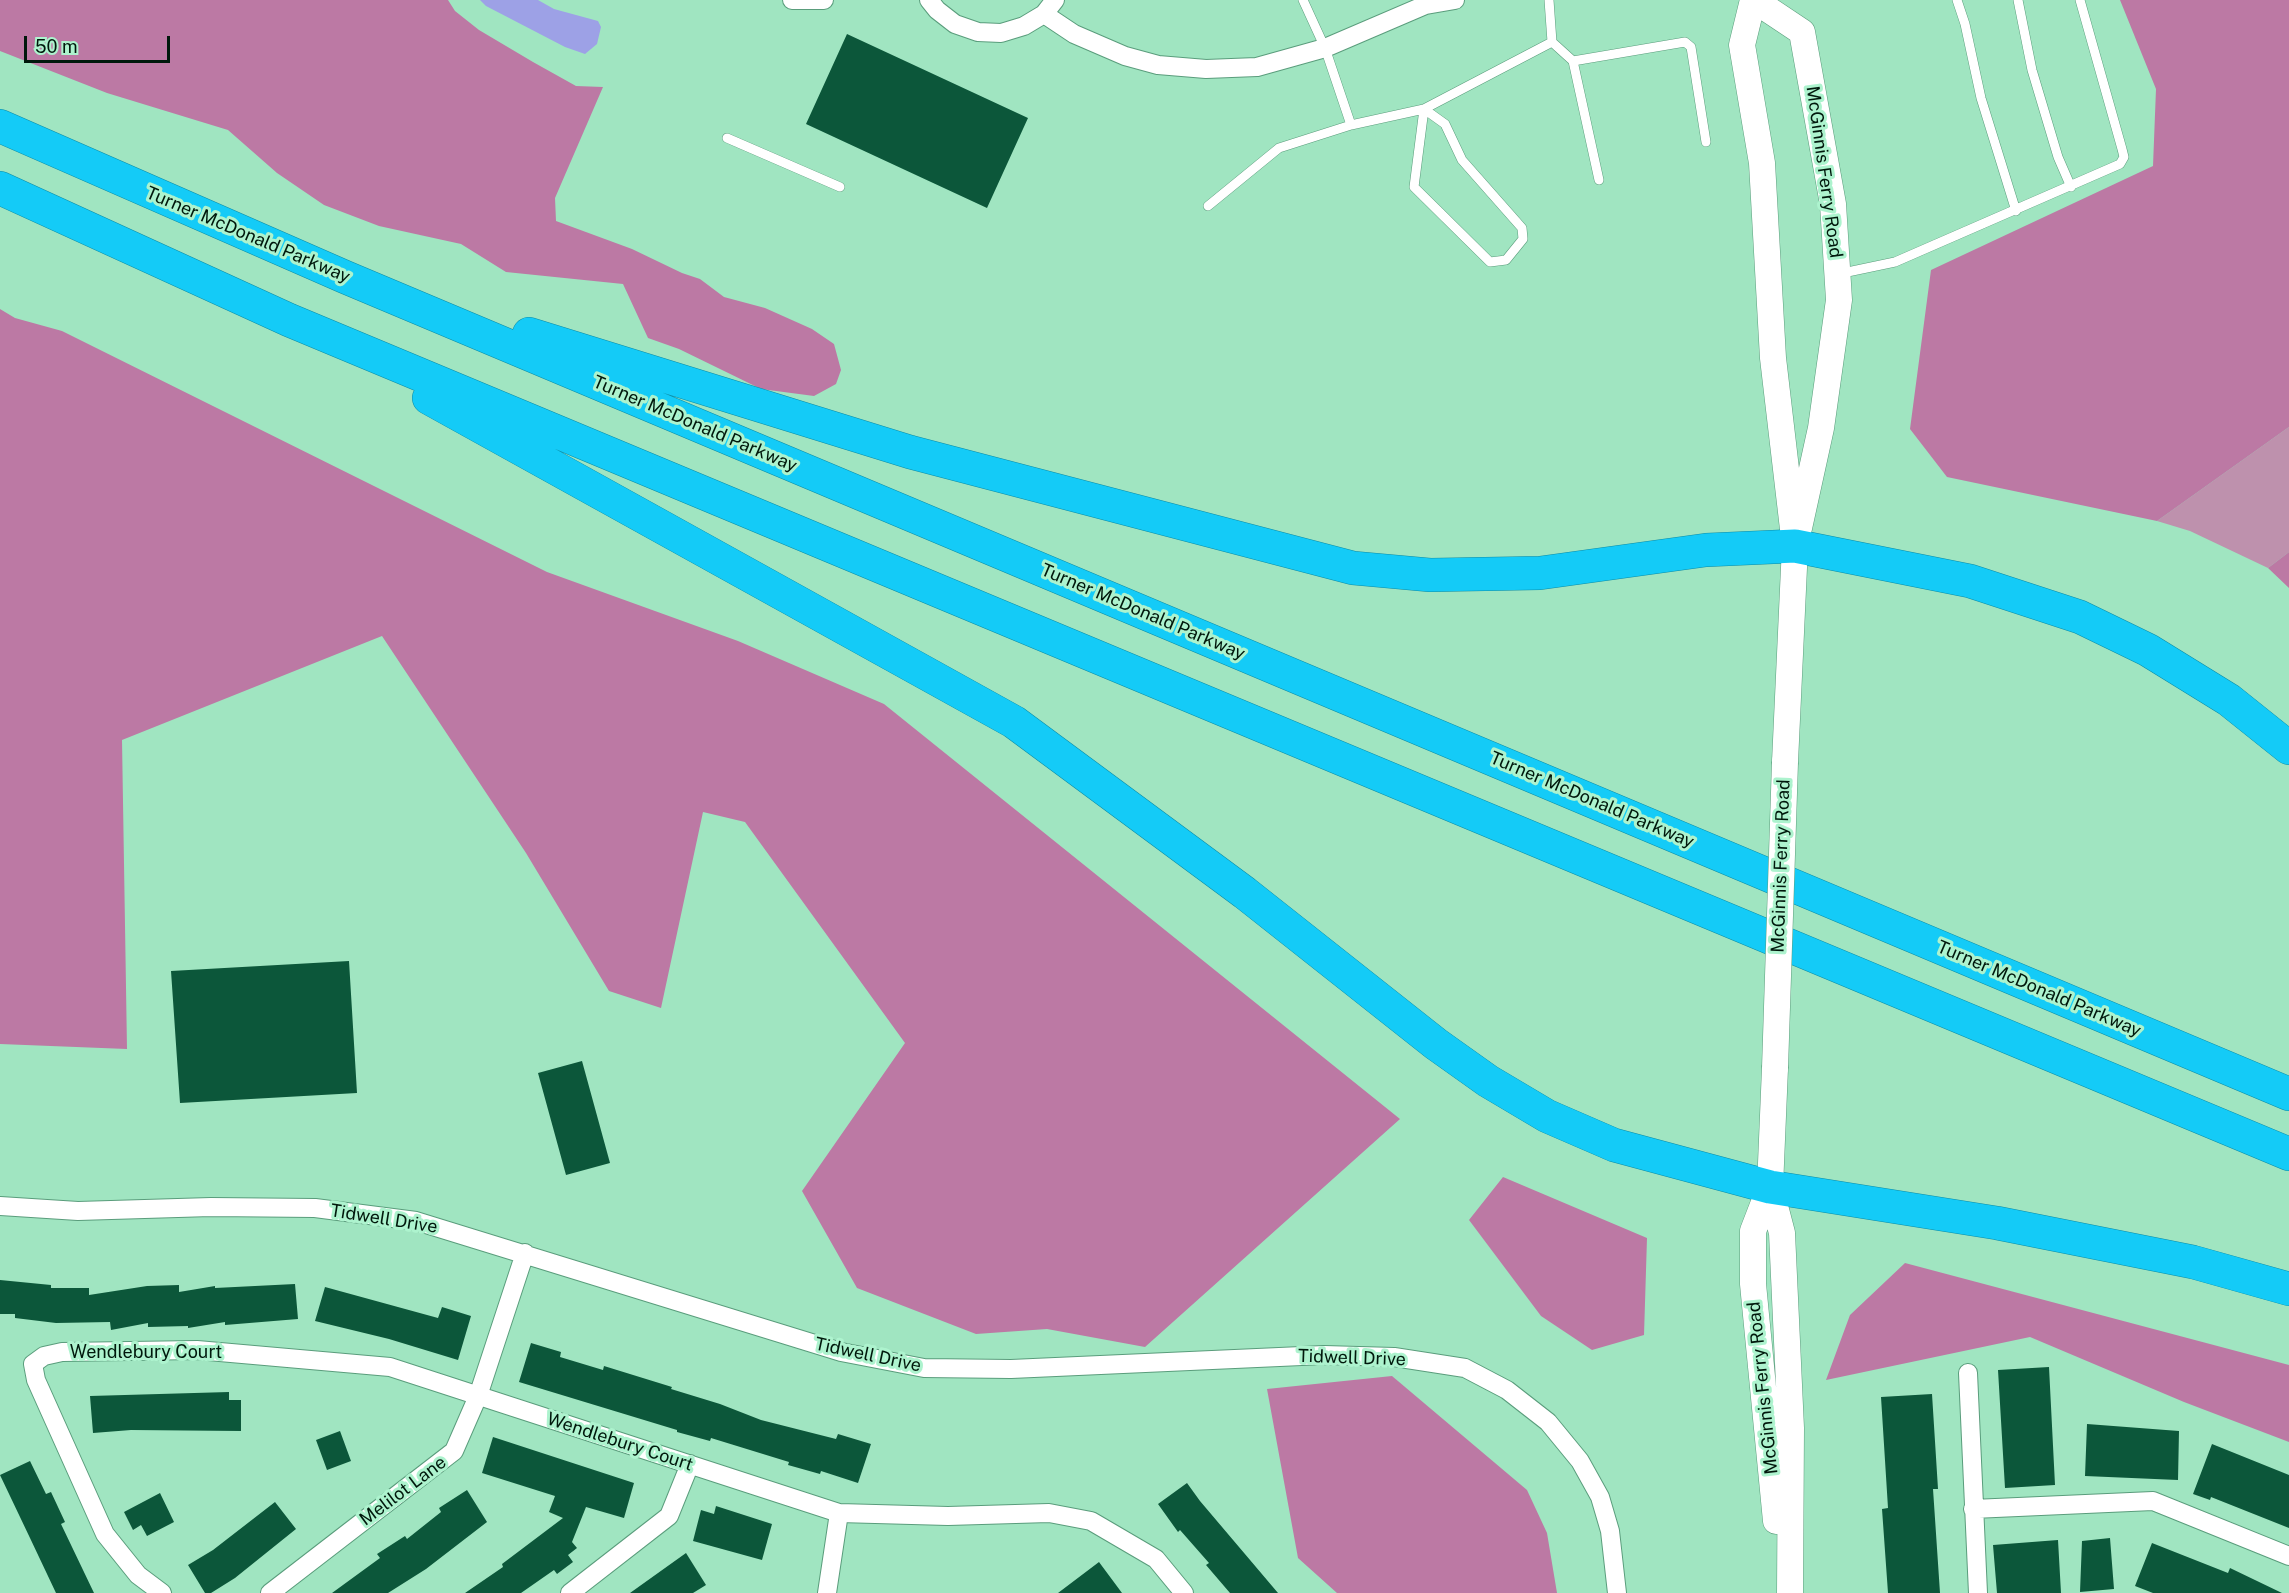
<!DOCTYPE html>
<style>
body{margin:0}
#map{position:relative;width:2289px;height:1593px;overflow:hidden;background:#a0e5c1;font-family:"Public Sans",sans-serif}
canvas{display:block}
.scale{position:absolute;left:24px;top:36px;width:146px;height:27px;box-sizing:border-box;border:3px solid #00180c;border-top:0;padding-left:8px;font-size:18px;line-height:21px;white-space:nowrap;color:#00180c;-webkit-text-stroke:4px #adf3ce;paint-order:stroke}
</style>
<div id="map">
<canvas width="2289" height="1593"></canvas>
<div class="scale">50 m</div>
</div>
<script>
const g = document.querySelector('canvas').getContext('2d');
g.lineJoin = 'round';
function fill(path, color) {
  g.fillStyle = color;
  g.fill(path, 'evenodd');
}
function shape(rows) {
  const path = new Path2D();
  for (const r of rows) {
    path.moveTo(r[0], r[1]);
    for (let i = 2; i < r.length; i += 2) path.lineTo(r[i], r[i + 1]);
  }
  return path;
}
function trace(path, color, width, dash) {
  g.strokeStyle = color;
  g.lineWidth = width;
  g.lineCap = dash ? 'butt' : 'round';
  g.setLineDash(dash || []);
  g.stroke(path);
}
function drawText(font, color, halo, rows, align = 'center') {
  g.font = font + ' "Public Sans",sans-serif';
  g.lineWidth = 6;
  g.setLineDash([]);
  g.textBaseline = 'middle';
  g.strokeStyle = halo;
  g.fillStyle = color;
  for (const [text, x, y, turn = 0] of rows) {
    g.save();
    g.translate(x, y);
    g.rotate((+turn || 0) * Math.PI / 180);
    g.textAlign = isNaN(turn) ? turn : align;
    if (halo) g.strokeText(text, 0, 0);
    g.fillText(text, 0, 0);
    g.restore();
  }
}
fill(shape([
 [2289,427,2289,552,2268,568,2190,531,2157,521]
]), '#be91ad');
fill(shape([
 [0,0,448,0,455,11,479,30,533,62,576,86,603,87,555,198,556,221,632,249,682,273,700,279,724,297,765,308,812,329,834,344,841,370,836,384,814,396,761,389,679,349,648,338,623,284,506,272,461,244,379,226,324,205,277,173,228,130,107,93,0,51],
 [2120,0,2289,0,2289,427,2157,521,1947,477,1910,429,1931,270,2153,166,2156,89],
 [0,309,15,318,62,331,547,572,738,641,884,704,1400,1119,1145,1347,1047,1329,976,1334,857,1288,802,1191,905,1043,745,822,703,812,661,1008,609,991,526,853,382,636,122,740,127,1049,0,1044],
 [2289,552,2289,588,2268,568],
 [1503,1177,1647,1238,1644,1335,1592,1350,1541,1316,1469,1220],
 [1905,1263,2289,1365,2289,1442,2184,1402,2030,1337,1826,1380,1850,1315],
 [1392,1376,1527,1490,1547,1533,1557,1593,1337,1593,1298,1558,1267,1389]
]), '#bc79a4');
fill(shape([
 [480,0,538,0,554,9,598,21,601,27,597,44,585,54,565,47,486,6]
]), '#9da1e6');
fill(shape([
 [847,34,1028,118,987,208,806,124],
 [349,961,357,1093,180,1103,171,971],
 [582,1061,610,1163,566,1175,538,1073],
 [0,1280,51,1285,51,1288,89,1288,89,1295,147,1286,179,1285,179,1292,215,1286,215,1288,295,1284,298,1319,225,1325,225,1322,188,1328,188,1326,148,1327,148,1323,111,1330,110,1322,56,1323,15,1318,15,1314,0,1314],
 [325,1287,438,1318,442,1307,471,1316,458,1360,389,1339,315,1321],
 [531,1343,561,1352,560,1357,603,1370,604,1366,672,1387,671,1389,720,1404,761,1420,836,1439,838,1434,871,1444,858,1483,821,1471,820,1474,788,1465,789,1462,711,1438,710,1441,677,1432,677,1430,519,1382],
 [2049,1367,2055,1485,2005,1488,1998,1370],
 [229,1392,229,1400,241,1400,241,1431,131,1430,93,1433,90,1396],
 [1932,1394,1938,1489,1933,1489,1940,1593,1888,1593,1882,1509,1888,1508,1881,1397],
 [2087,1424,2179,1431,2178,1480,2085,1476],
 [340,1431,351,1461,327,1470,316,1440],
 [493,1437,634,1483,624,1518,586,1507,572,1542,577,1548,568,1555,573,1562,557,1574,554,1570,521,1593,465,1593,503,1567,502,1564,563,1518,549,1512,555,1496,482,1473],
 [2212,1444,2289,1475,2289,1528,2211,1497,2210,1500,2193,1494],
 [30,1461,46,1494,51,1492,65,1522,61,1524,94,1593,56,1593,30,1538,0,1475],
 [1187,1483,1200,1501,1278,1593,1230,1593,1206,1565,1209,1563,1180,1530,1178,1532,1158,1504],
 [467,1490,487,1522,426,1569,388,1593,332,1593,380,1558,377,1554,405,1536,407,1539,441,1512,439,1508],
 [160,1493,174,1522,147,1536,141,1525,133,1530,124,1512],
 [275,1502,296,1529,235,1578,211,1593,205,1593,188,1565,213,1550],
 [716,1506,772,1524,762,1560,693,1541,701,1510,714,1514],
 [2110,1538,2114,1589,2080,1592,2082,1541],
 [2058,1540,2061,1593,1997,1593,1993,1545],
 [2152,1543,2228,1573,2230,1568,2282,1593,2153,1593,2135,1586],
 [686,1553,706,1585,693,1593,630,1593],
 [1099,1562,1122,1593,1058,1593]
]), '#0c573a');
const lane = shape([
 [1303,0,1325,48,1351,125,1424,109,1552,42,1549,0],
 [1957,0,1965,24,1981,98,2016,211],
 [2018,0,2032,70,2058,157,2071,187],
 [1552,42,1573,61,1599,180],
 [1573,61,1685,42,1691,47,1706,142],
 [1424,109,1445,124,1462,160,1522,228,1523,239,1506,260,1490,262,1414,187,1424,109],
 [727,138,840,187],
 [1208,206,1279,148,1351,125],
 [1838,274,1895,262,2120,164,2124,157,2122,149,2080,0]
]);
const street = shape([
 [792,0,824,0],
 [929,0,937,10,955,24,978,32,1001,33,1024,26,1044,14,1055,0],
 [1426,5,1455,0],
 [1044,14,1074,34,1125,56,1158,65,1206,69,1257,67,1325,48,1437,0],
 [0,1206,78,1211,211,1207,315,1208,416,1221,841,1352,924,1368,1011,1369,1324,1355,1394,1357,1465,1368,1507,1390,1548,1422,1580,1461,1600,1497,1610,1531,1617,1593],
 [1968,1373,1978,1593],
 [1973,1509,2153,1501,2289,1556],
 [162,1593,138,1575,105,1534,36,1380,33,1364,44,1356,62,1352,197,1350,390,1367,839,1513,948,1516,1049,1513,1091,1521,1156,1559,1184,1593],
 [270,1593,454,1451,478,1396,525,1253],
 [570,1593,669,1516,690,1464],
 [827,1593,839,1513]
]);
const secondary = shape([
 [1753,0,1742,45,1762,163,1773,358,1795,546,1785,762],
 [1754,0,1802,32,1833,204,1839,300,1821,428,1799,528],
 [1775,1068,1770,1187,1782,1233,1791,1428,1790,1593],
 [1770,1187,1753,1231,1753,1284,1776,1521]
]);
const highway = shape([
 [0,126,345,277,2289,1094],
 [0,188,289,320,2289,1154],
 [529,334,910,452,1353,568,1430,575,1540,573,1706,550,1795,546,1970,581,2080,617,2148,650,2229,700,2289,748],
 [429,398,1014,722,1245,893,1436,1044,1488,1081,1547,1116,1614,1145,1770,1187,1997,1223,2193,1262,2289,1289]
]);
trace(lane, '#5a9d7c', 10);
trace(street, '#5a9d7c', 20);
trace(secondary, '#5a9d7c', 27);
trace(highway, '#0d8ca5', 34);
trace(lane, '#fff', 9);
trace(street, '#fff', 18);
trace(secondary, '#fff', 26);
trace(highway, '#14cbf7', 33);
const secondaryBridge = shape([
 [1775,1068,1785,762]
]);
trace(secondaryBridge, '#5a9d7c', 27, []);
trace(secondaryBridge, '#fff', 26);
drawText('18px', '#00180c', '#adf3ce', [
 ["McGinnis Ferry Road",1824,172,82],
 ["Turner McDonald Parkway",248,235,23],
 ["Turner McDonald Parkway",695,424,23],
 ["Turner McDonald Parkway",1143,612,23],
 ["Turner McDonald Parkway",1592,800,23],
 ["McGinnis Ferry Road",1781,866,-88],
 ["Turner McDonald Parkway",2039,989,23],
 ["Tidwell Drive",384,1219,9],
 ["Wendlebury Court",146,1352],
 ["Tidwell Drive",868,1355,12],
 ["Tidwell Drive",1352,1358,2],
 ["McGinnis Ferry Road",1763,1388,-96],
 ["Wendlebury Court",620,1442,18],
 ["Melilot Lane",403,1491,-37]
]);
</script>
